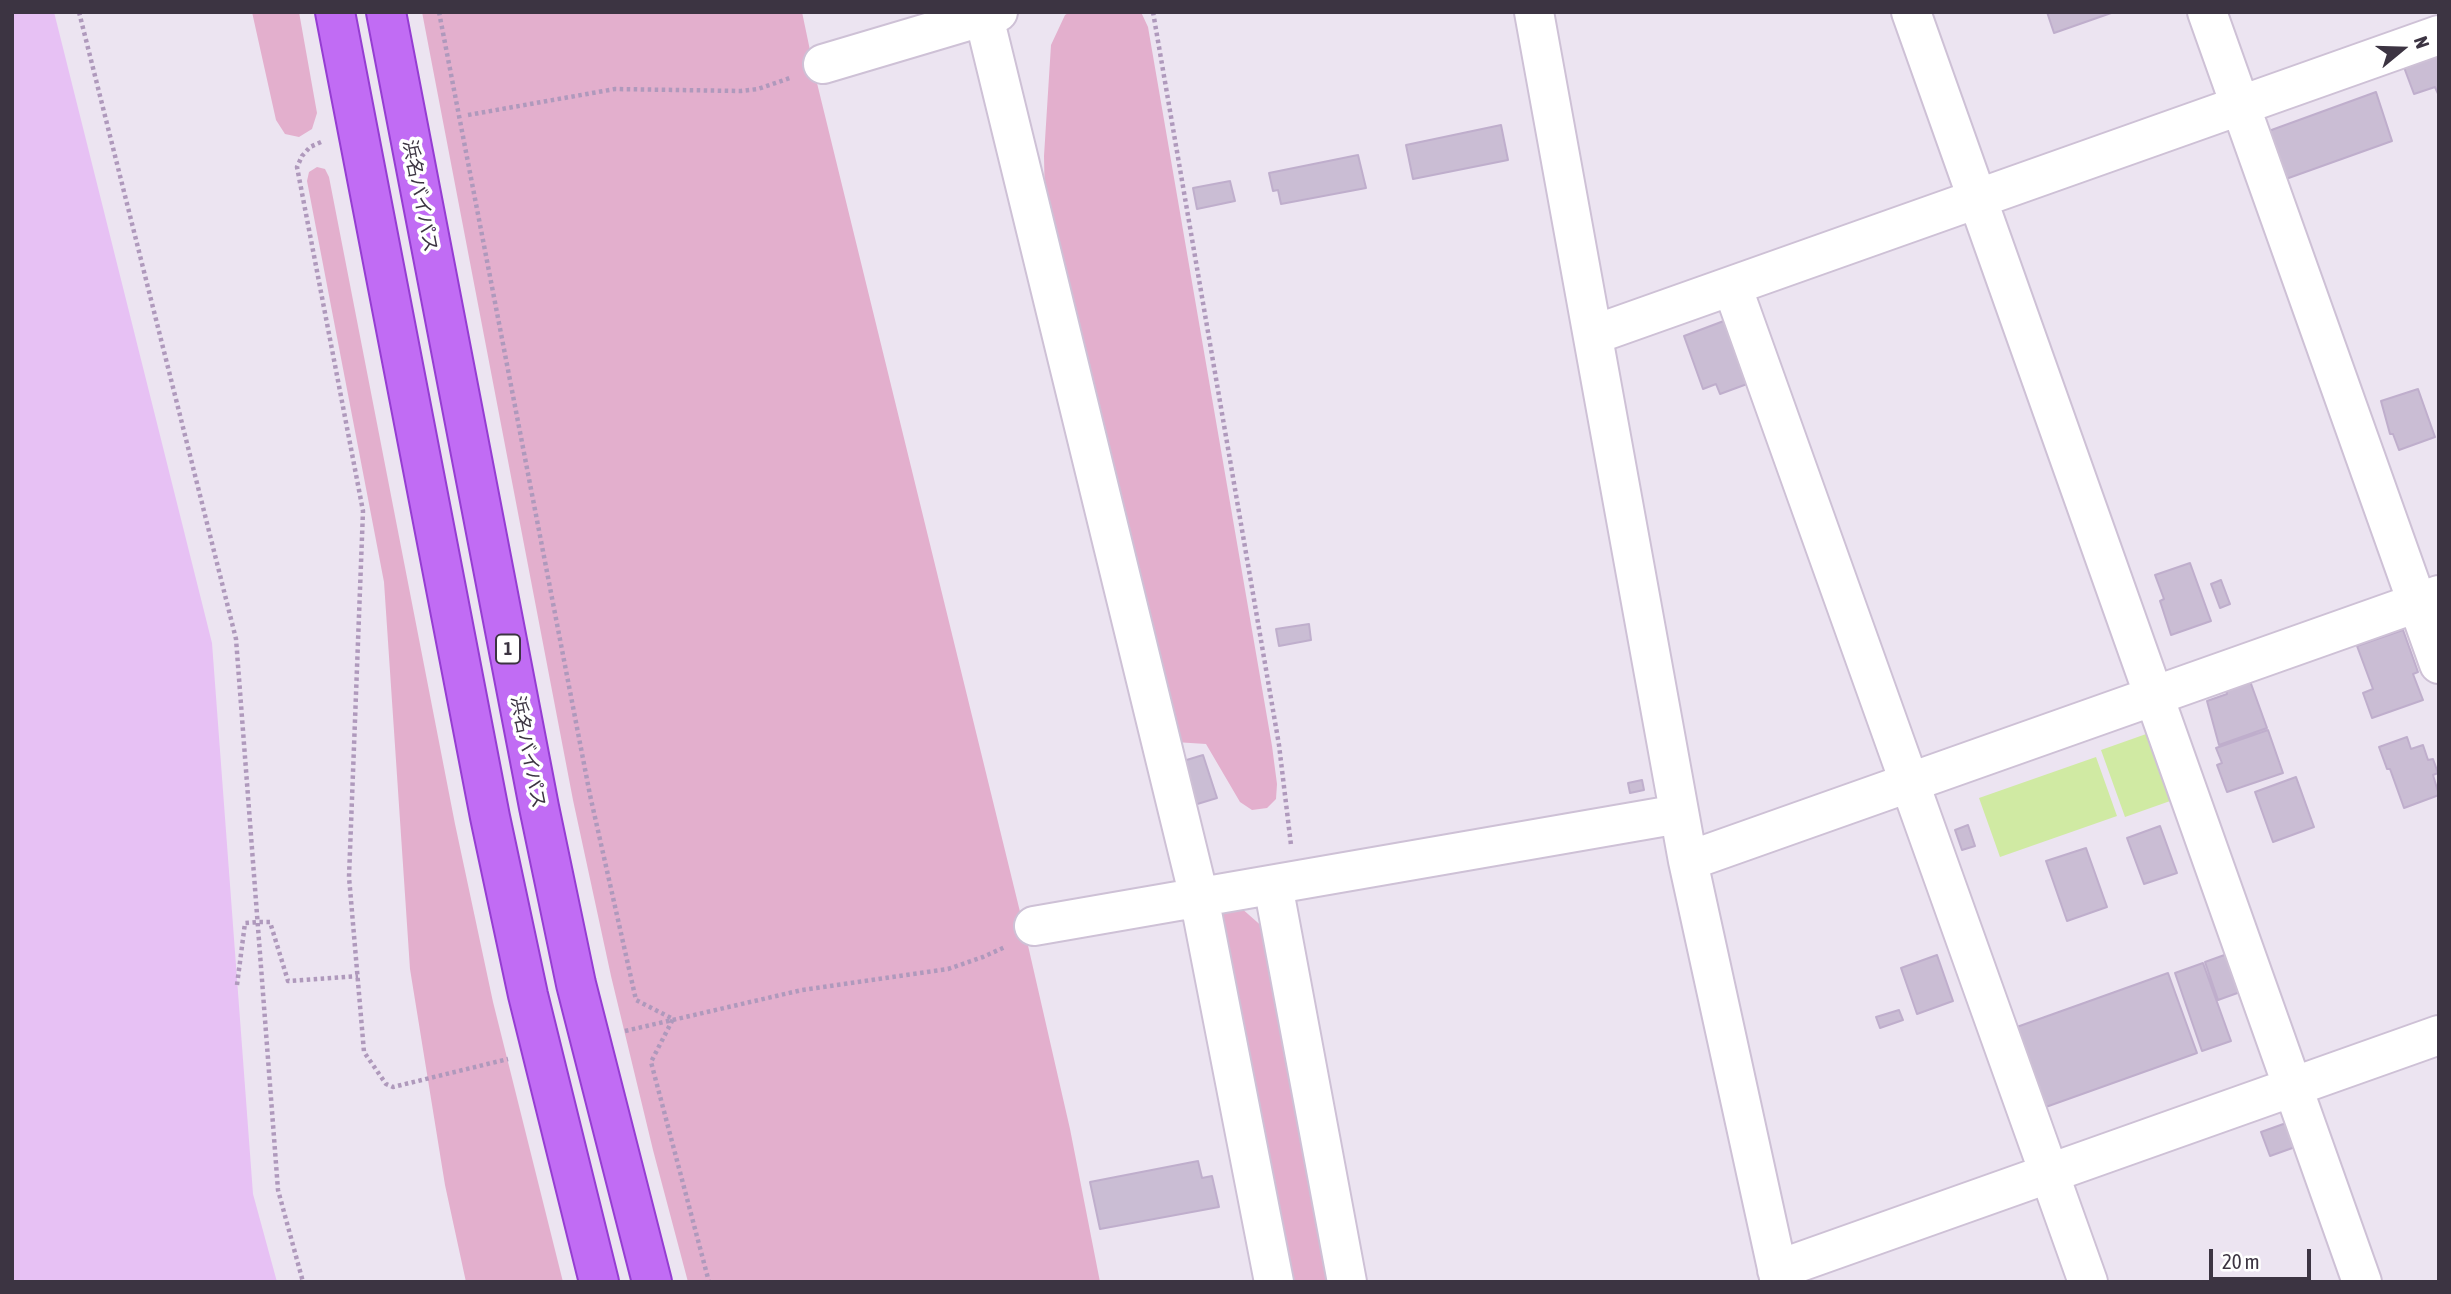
<!DOCTYPE html>
<meta charset="utf-8">
<style>
body{margin:0}
#map{position:relative;width:2451px;height:1294px;overflow:hidden;background:#ece4f1;font-family:"Asap Condensed",sans-serif}
canvas{display:block}
.frame{position:absolute;inset:0;border:14px solid #3c3442;pointer-events:none}
.north{position:absolute;left:2367px;top:14px;width:70px;height:70px;-webkit-text-stroke:5px #fff;paint-order:stroke;rotate:71deg;font-size:19px;font-weight:700;line-height:28px;text-align:center;color:#3c3442}
.north::after{content:'';display:block;margin:auto;width:24px;height:32px;background:#3c3442;clip-path:polygon(50% 0,100% 100%,50% 72%,0 100%)}
.scale{position:absolute;left:2209px;top:1249px;width:102px;height:32px;box-sizing:border-box;border:4px solid #3c3442;border-top:0;padding-left:9px;font-size:21px;line-height:24px;white-space:nowrap;color:#3c3442;-webkit-text-stroke:5px #fff;paint-order:stroke}
</style>
<div id="map">
<canvas width="2451" height="1294"></canvas>
<div class="frame"></div>
<div class="north">N</div>
<div class="scale">20 m</div>
</div>
<script>
const g = document.querySelector('canvas').getContext('2d');
g.lineJoin = 'round';
function fill(path, color) {
  g.fillStyle = color;
  g.fill(path, 'evenodd');
}
function shape(rows) {
  const path = new Path2D();
  for (const r of rows) {
    path.moveTo(r[0], r[1]);
    for (let i = 2; i < r.length; i += 2) path.lineTo(r[i], r[i + 1]);
  }
  return path;
}
function trace(path, color, width, dash) {
  g.strokeStyle = color;
  g.lineWidth = width;
  g.lineCap = dash ? 'butt' : 'round';
  g.setLineDash(dash || []);
  g.stroke(path);
}
function drawText(font, color, halo, rows, align = 'center') {
  g.font = font + ' "Asap Condensed","Noto Sans JP",sans-serif';
  g.lineWidth = 7;
  g.setLineDash([]);
  g.textBaseline = 'middle';
  g.strokeStyle = halo;
  g.fillStyle = color;
  for (const [text, x, y, turn = 0] of rows) {
    g.save();
    g.translate(x, y);
    g.rotate((+turn || 0) * Math.PI / 180);
    g.textAlign = isNaN(turn) ? turn : align;
    if (halo) g.strokeText(text, 0, 0);
    g.fillText(text, 0, 0);
    g.restore();
  }
}
fill(shape([
 [252,12,299,12,317,113,312,129,299,137,285,134,276,120],
 [422,12,802,12,816,79,1024,928,1070,1129,1100,1282,688,1282,653,1150,611,976,573,800],
 [1070,12,1141,12,1148,27,1272,746,1277,784,1276,799,1267,808,1252,810,1240,802,1206,744,1175,742,1045,206,1044,156,1051,45,1065,15],
 [317,167,325,169,329,177,455,824,493,1002,563,1282,466,1282,445,1185,410,969,384,582,307,181,309,172],
 [1240,907,1265,929,1334,1282,1284,1282,1216,913]
]), '#e3afcd');
fill(shape([
 [12,12,54,12,212,643,253,1194,277,1282,12,1282]
]), '#e7c1f4');
fill(shape([
 [2149,733,2173,800,2125,817,2101,750],
 [2096,757,2117,816,2000,857,1979,798]
]), '#d0eaa3');
const building = shape([
 [2047,12,2114,12,2054,33,2047,12],
 [2439,49,2439,96,2435,87,2414,94,2402,62,2439,49],
 [2376,92,2392,141,2283,180,2266,132,2376,92],
 [1501,125,1508,160,1413,179,1406,145,1501,125],
 [1358,155,1366,188,1281,204,1278,190,1273,191,1269,173,1358,155],
 [1230,181,1235,201,1197,209,1193,188,1230,181],
 [1729,319,1747,384,1720,394,1716,384,1703,389,1684,336,1729,319],
 [2418,389,2435,437,2399,450,2393,434,2390,434,2381,401,2418,389],
 [2190,563,2211,621,2171,635,2160,601,2164,599,2155,575,2190,563],
 [2221,580,2230,604,2220,608,2211,584,2221,580],
 [1309,624,1311,640,1279,646,1276,629,1309,624],
 [2403,630,2418,672,2413,674,2423,700,2372,718,2363,693,2373,689,2357,646,2403,630],
 [2250,681,2267,728,2219,745,2207,701,2227,694,2226,690,2250,681],
 [2268,730,2283,773,2227,792,2217,765,2222,763,2216,748,2268,730],
 [2407,737,2411,749,2423,745,2428,760,2433,759,2438,773,2433,775,2439,795,2404,808,2390,769,2387,769,2379,747,2407,737],
 [1203,755,1217,798,1194,805,1180,762,1203,755],
 [2296,777,2314,827,2273,842,2255,792,2296,777],
 [1642,780,1644,790,1630,793,1628,783,1642,780],
 [1968,825,1975,846,1962,850,1955,830,1968,825],
 [2160,826,2177,873,2144,884,2127,838,2160,826],
 [2086,848,2107,907,2067,921,2046,861,2086,848],
 [2230,953,2243,991,2218,1000,2205,962,2230,953],
 [1937,955,1953,1001,1917,1014,1901,968,1937,955],
 [2203,963,2231,1041,2202,1051,2175,973,2203,963],
 [2168,973,2197,1053,2043,1108,2014,1028,2168,973],
 [1899,1010,1903,1020,1880,1028,1876,1017,1899,1010],
 [2289,1122,2298,1146,2270,1156,2261,1132,2289,1122],
 [1198,1161,1202,1178,1212,1176,1219,1207,1100,1229,1090,1182,1198,1161]
]);
fill(building, '#cabdd4');
trace(building, '#bfaecc', 2);
const minor = shape([
 [1534,12,1688,861,1780,1282],
 [1911,12,2362,1282],
 [2207,12,2439,664],
 [984,17,1199,897,1274,1282],
 [823,64,998,12],
 [1732,286,2088,1282],
 [1593,335,2439,35],
 [1688,861,2439,595],
 [1273,885,1347,1282],
 [1034,926,1679,814],
 [1777,1270,2439,1035]
]);
const highway = shape([
 [335,12,490,817,528,995,599,1282],
 [386,12,539,807,576,984,652,1282]
]);
trace(minor, '#cec1d6', 42);
trace(highway, '#953dd2', 42);
trace(shape([
 [79,12,236,639,278,1190,303,1282],
 [439,12,590,795,636,1000,673,1019,651,1062,709,1282],
 [1153,12,1279,745,1291,845],
 [468,115,615,89,741,91,758,89,790,78],
 [321,142,310,147,302,156,297,167,363,511,349,877,364,1052,386,1084,393,1087,508,1059],
 [237,985,245,923,258,922,270,922,288,981,358,976],
 [625,1031,802,990,948,969,983,957,1005,947]
]), '#af99bc', 4.5, [3.5, 3.5]);
trace(minor, '#fff', 38);
trace(highway, '#c16cf4', 38);
for (const [x, y, w] of [
 [508,649,24]
]) {
  const box = new Path2D();
  box.roundRect(x - w / 2, y - 14.5, w, 29, 5);
  g.fillStyle = '#fff';
  g.fill(box);
  trace(box, '#3c3442', 2);
}
drawText('bold 18px', '#3c3442', null, [
 ["1",508,649]
]);
drawText('19px', '#3c3442', '#fff', [
 ["浜名バイパス",420,196,79],
 ["浜名バイパス",528,752,79]
]);
</script>
